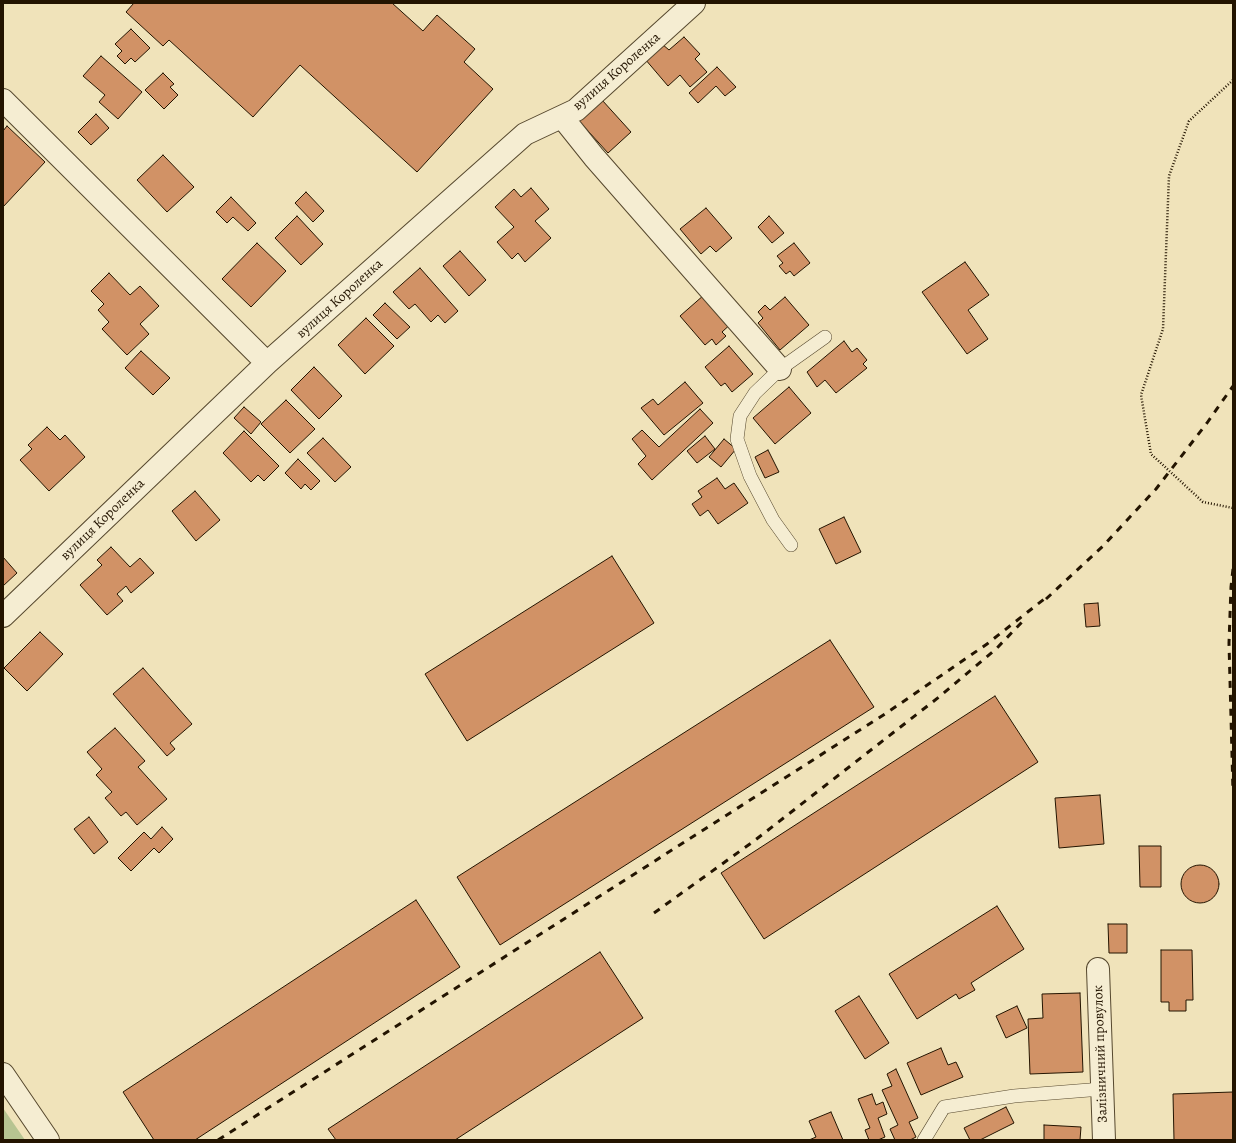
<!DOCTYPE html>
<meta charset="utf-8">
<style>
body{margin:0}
#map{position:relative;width:1236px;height:1143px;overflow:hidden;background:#f0e3ba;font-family:Alegreya,serif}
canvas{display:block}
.frame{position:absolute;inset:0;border:4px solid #231400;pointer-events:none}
</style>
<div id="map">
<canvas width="1236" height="1143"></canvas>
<div class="frame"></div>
</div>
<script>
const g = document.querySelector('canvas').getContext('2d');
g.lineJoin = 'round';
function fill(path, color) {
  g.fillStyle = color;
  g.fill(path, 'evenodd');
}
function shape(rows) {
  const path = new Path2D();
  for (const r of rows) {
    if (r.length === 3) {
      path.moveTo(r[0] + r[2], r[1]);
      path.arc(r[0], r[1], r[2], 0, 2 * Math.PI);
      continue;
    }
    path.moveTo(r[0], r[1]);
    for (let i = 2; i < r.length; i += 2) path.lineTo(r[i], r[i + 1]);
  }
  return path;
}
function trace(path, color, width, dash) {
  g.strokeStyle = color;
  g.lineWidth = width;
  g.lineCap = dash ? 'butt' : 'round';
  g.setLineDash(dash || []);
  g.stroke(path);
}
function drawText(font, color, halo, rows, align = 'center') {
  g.font = font + ' Alegreya,serif';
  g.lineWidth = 3;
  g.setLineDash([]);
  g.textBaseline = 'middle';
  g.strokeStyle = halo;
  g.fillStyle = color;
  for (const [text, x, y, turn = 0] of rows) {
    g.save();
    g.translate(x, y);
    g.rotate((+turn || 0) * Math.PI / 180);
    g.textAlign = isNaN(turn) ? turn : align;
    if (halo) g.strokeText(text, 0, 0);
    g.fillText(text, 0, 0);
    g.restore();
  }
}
fill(shape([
 [3,1108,25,1140,3,1140]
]), '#b7c491');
const building = shape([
 [134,3,392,3,423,31,437,15,475,49,464,62,493,89,417,172,300,65,253,117,169,40,163,46,126,12,134,3],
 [131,29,150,48,135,62,131,58,125,64,117,56,122,51,115,44,131,29],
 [684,37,700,54,695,59,707,72,690,87,680,75,668,86,645,59,662,44,669,50,684,37],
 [101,56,142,92,118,119,99,102,105,95,83,76,101,56],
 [717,67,736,87,725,96,716,86,698,103,689,93,717,67],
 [163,73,174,84,170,87,178,95,164,109,145,90,163,73],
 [602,100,631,132,608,153,579,121,602,100],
 [96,114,109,128,91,145,78,132,96,114],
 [7,126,45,162,3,207,3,131,7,126],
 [163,155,194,187,167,212,137,180,163,155],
 [531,188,549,209,535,221,551,238,525,262,518,253,512,259,497,242,514,227,495,207,514,189,521,197,531,188],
 [306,192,324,211,313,222,295,203,306,192],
 [231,197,256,223,248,231,233,217,227,223,216,212,231,197],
 [706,208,732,238,716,252,710,246,701,254,680,229,706,208],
 [297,216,323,244,301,265,275,238,297,216],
 [769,216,784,233,772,243,758,227,769,216],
 [257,243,286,271,251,307,222,279,257,243],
 [794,243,810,263,794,276,790,271,786,274,779,266,783,263,777,256,794,243],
 [460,251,486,280,469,296,443,266,460,251],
 [965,262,989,295,968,310,988,339,967,354,922,292,965,262],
 [420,268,458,311,445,323,438,315,431,322,415,304,409,309,393,292,420,268],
 [109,273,130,295,140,286,159,306,140,324,149,334,127,355,102,329,109,322,98,310,104,304,91,291,109,273],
 [704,295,734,321,722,332,726,336,716,345,712,339,705,345,680,316,704,295],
 [785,297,809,325,780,350,758,323,763,318,758,312,765,305,770,310,785,297],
 [385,303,410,327,397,339,373,315,385,303],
 [366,318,394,346,365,374,338,345,366,318],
 [844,341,852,352,857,348,867,360,863,364,867,368,836,393,825,380,817,387,807,372,844,341],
 [729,346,753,374,732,392,725,383,721,386,705,367,729,346],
 [141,351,170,378,153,395,125,368,141,351],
 [314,367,342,396,319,419,291,390,314,367],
 [685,382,703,403,664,435,641,408,653,399,658,405,685,382],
 [789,387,811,413,775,444,753,418,789,387],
 [286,400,315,429,290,453,261,424,286,400],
 [244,407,261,422,251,434,234,418,244,407],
 [700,409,713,423,652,480,638,464,646,456,632,439,642,430,659,447,700,409],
 [47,427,60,440,65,435,85,457,49,491,20,460,32,449,28,445,47,427],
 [244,431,279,466,264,481,258,475,251,482,223,453,244,431],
 [705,436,715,449,697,463,687,451,705,436],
 [323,438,351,467,335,482,307,453,323,438],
 [724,439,736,449,721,467,709,457,724,439],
 [768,450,779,472,765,478,755,457,768,450],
 [298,459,320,481,311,490,305,484,301,489,285,473,298,459],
 [717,478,725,489,734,483,748,503,718,524,708,510,700,516,692,504,702,497,698,491,717,478],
 [195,491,220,520,196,541,172,511,195,491],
 [844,517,861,552,836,564,819,529,844,517],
 [111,547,130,567,140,558,154,573,131,593,126,586,117,594,123,601,107,615,80,585,102,565,97,560,111,547],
 [612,556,654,623,467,741,425,674,612,556],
 [3,557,17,573,3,586,3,557],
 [1098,603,1100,626,1086,627,1084,604,1098,603],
 [40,632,63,654,27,691,4,668,40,632],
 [830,640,874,707,500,945,457,877,830,640],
 [143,668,192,724,170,743,175,749,167,756,113,694,143,668],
 [995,696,1038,762,764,939,721,873,995,696],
 [115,728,145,761,138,767,167,799,137,825,126,812,121,816,105,798,112,792,96,775,102,769,87,752,115,728],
 [1100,795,1104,844,1059,848,1055,798,1100,795],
 [89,817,108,842,94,854,74,829,89,817],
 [162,827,173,839,159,853,154,848,131,871,118,858,144,832,151,839,162,827],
 [1139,846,1161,846,1161,887,1140,887,1139,846],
 [1200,884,19],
 [416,900,460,967,195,1140,154,1140,123,1092,416,900],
 [997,906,1024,949,971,983,975,990,959,999,956,994,917,1019,889,974,997,906],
 [1108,924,1127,924,1127,953,1109,953,1108,924],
 [1161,950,1192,950,1193,1000,1186,1000,1186,1011,1169,1011,1169,1002,1161,1002,1161,950],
 [600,952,643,1018,455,1140,336,1140,328,1129,600,952],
 [1080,993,1083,1072,1030,1074,1028,1019,1043,1018,1042,994,1080,993],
 [859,996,889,1043,865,1059,835,1011,859,996],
 [1017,1006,1027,1028,1006,1038,996,1016,1017,1006],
 [941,1048,948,1065,956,1062,963,1077,921,1095,907,1063,941,1048],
 [896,1069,918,1118,909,1122,916,1137,910,1140,895,1140,890,1129,898,1125,882,1090,892,1086,887,1074,896,1069],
 [1233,1092,1233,1140,1174,1140,1173,1094,1233,1092],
 [872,1094,876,1105,883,1102,887,1114,878,1118,885,1137,878,1140,869,1140,865,1130,870,1128,858,1099,872,1094],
 [1006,1107,1014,1123,980,1140,970,1140,964,1128,1006,1107],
 [831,1112,843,1140,809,1140,816,1137,809,1121,831,1112],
 [1044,1125,1081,1127,1080,1140,1044,1140,1044,1125]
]);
fill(building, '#d19266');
trace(building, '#231400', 1);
const service = shape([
 [791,545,773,520,750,476,737,439,740,416,755,393,780,369,825,337],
 [924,1140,944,1107,1014,1096,1102,1089]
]);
const minor = shape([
 [3,100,267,363],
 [562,117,594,157,780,369],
 [3,616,267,363,525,134,576,110,694,3],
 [1098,969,1104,1140],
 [3,1074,48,1140]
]);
trace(service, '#56482e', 14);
trace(minor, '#56482e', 24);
trace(shape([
 [1233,80,1189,121,1169,176,1163,329,1141,395,1151,454,1203,502,1233,508]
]), '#231400', 2.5, [1, 2]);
trace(service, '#f5edd2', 13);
trace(minor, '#f5edd2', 22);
trace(shape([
 [1233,569,1231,587,1229,643,1233,792],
 [1046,599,1103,546,1156,489,1207,423,1233,386],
 [654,913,754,841,939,697,996,649,1023,621],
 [218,1140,888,712,987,644,1048,596]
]), '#231400', 3, [7, 7]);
drawText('14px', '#231400', '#f5edd2', [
 ["вулиця Короленка",617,72,-41],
 ["вулиця Короленка",340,299,-42],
 ["вулиця Короленка",103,520,-44],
 ["Залізничний провулок",1101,1054,-92]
]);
</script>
